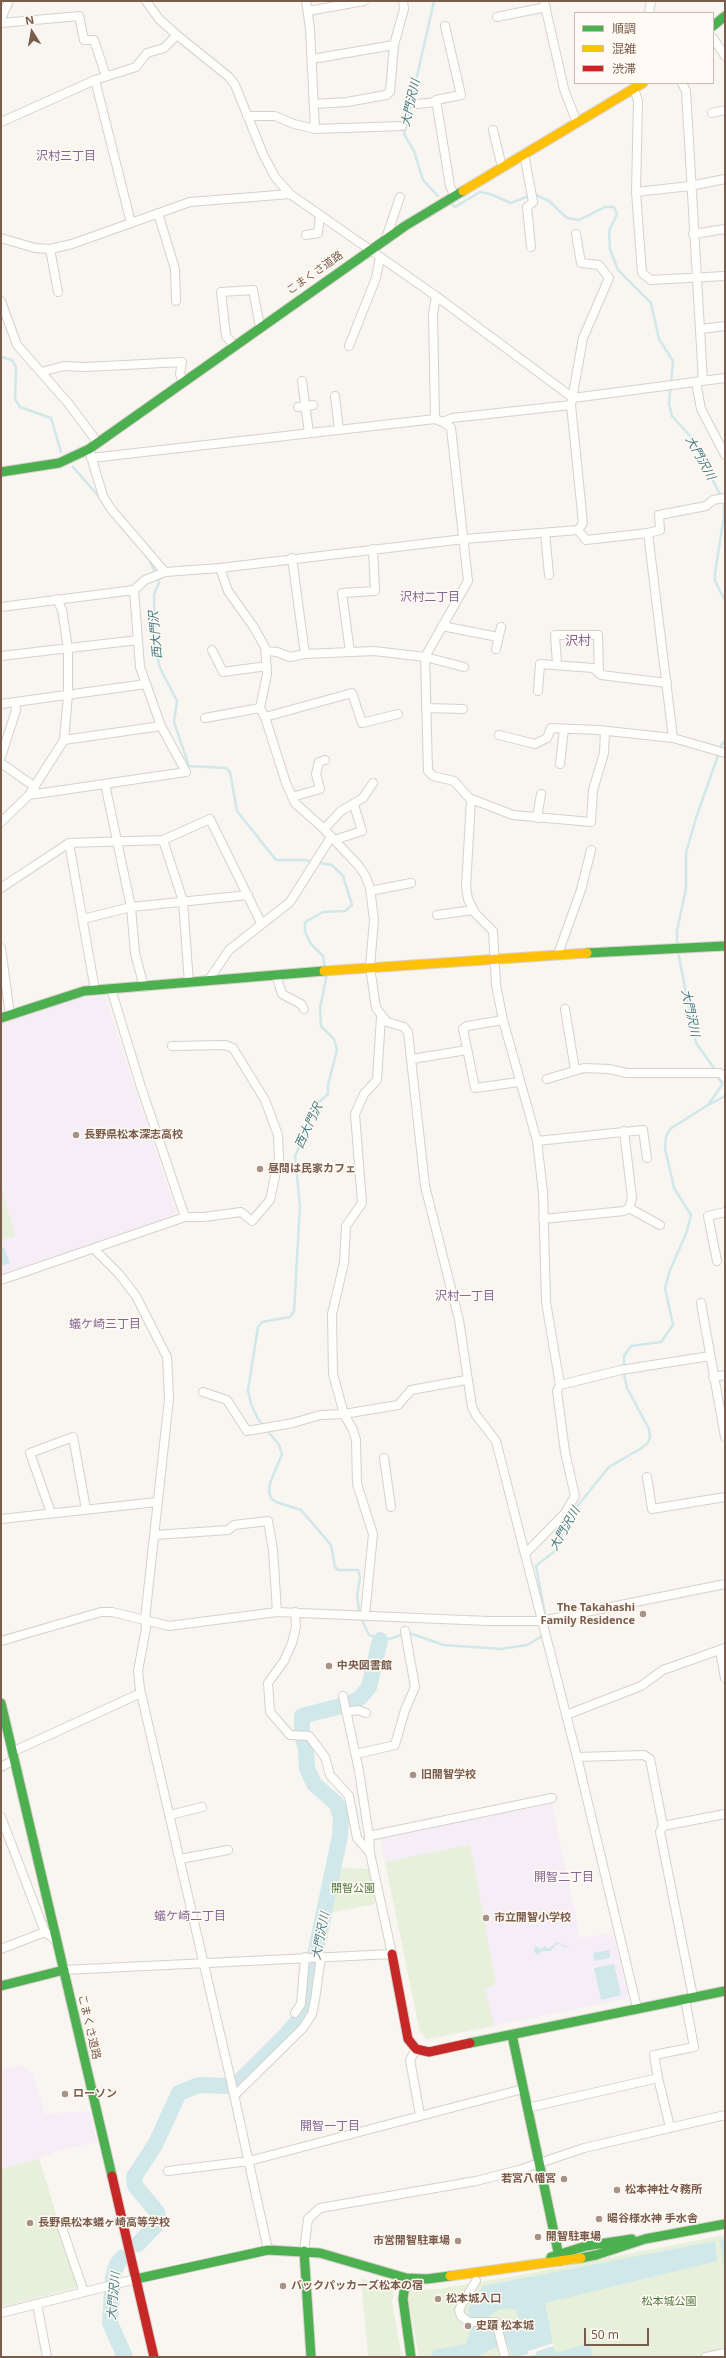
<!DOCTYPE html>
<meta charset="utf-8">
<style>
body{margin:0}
#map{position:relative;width:726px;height:2358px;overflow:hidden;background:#f9f5f0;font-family:"Noto Sans","Noto Sans JP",sans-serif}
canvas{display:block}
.frame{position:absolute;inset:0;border:2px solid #7a5c4d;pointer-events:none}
.legend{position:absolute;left:574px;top:12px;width:140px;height:72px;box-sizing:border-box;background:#fffaf3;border:1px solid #cabbb1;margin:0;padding:5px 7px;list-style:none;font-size:12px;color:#7a5c4d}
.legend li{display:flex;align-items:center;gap:8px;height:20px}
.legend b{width:20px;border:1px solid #cabbb1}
.north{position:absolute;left:12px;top:12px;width:40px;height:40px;-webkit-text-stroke:3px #fffaf3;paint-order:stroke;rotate:349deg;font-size:11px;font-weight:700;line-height:16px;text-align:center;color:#7a5c4d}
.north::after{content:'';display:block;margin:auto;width:14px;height:18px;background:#7a5c4d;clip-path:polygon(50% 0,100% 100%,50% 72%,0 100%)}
.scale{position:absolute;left:584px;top:2328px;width:65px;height:18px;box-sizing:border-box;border:2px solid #7a5c4d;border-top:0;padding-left:5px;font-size:12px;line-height:14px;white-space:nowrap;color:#7a5c4d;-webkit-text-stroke:3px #fffaf3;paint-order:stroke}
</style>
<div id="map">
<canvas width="726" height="2358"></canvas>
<div class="frame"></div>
<ul class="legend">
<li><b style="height:5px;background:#4caf50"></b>順調</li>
<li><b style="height:5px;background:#ffc107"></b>混雑</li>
<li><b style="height:5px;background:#c62828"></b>渋滞</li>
</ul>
<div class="north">N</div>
<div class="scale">50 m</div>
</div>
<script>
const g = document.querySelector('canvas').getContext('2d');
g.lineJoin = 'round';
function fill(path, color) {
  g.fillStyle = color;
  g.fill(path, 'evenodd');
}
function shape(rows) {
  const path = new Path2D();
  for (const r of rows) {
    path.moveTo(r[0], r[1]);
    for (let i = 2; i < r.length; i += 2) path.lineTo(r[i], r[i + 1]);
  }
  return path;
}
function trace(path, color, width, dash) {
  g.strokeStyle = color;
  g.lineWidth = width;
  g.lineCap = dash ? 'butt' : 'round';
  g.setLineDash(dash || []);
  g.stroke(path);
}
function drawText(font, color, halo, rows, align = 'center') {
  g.font = font + ' "Noto Sans","Noto Sans JP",sans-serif';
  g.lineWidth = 3;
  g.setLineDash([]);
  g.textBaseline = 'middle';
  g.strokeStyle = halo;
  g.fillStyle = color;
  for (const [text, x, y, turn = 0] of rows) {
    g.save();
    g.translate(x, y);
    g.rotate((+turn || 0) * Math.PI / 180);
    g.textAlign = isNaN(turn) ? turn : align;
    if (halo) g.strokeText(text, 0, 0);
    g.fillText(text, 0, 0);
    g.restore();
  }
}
fill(shape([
 [102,994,106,996,131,1078,176,1211,173,1217,1,1276,1,1023,86,996],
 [552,1804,580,1938,613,1933,628,1996,626,1999,427,2039,420,2032,380,1837],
 [19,2065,33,2073,45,2114,89,2111,97,2142,54,2152,39,2159,79,2287,1,2307,1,2070]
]), '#f6eef6');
fill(shape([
 [1,1185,15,1236,1,1240],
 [470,1845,496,1984,485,1990,494,2026,427,2039,420,2032,385,1862],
 [339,1868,370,1869,375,1904,328,1913],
 [39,2159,79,2287,1,2307,1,2169],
 [725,2235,725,2357,419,2357,408,2298,410,2290,439,2289,516,2276],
 [361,2278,394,2288,392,2302,402,2357,368,2357]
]), '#e7f0db');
fill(shape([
 [4,1247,10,1263,1,1266,1,1248],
 [557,1942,565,1946,569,1946,565,1948,560,1944,556,1945,550,1951,542,1951,538,1955,534,1952,535,1946,541,1949,545,1946,548,1949],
 [609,1950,610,1958,594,1961,593,1953],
 [614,1964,621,1995,601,2000,594,1968],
 [725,2239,725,2263,723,2263,720,2240],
 [715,2241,717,2261,545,2303,555,2353,590,2343,593,2357,512,2357,509,2347,506,2344,503,2329,517,2324,519,2319,516,2310,507,2308,498,2310,487,2318,468,2318,469,2308,483,2286],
 [485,2326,495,2333,499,2347,491,2349,478,2357,432,2357,431,2353,434,2350,466,2344,471,2327]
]), '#d0e8ea');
fill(shape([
 [553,2343,554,2346,536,2352,536,2355,517,2357,528,2354,528,2351]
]), '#f9f5f0');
trace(shape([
 [434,1,404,134,414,151,423,180,438,196],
 [452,205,455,207,480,192,490,194,511,203,534,194,549,201,567,218,579,220,605,207,614,207,617,214,609,231,610,249,618,270,651,303,659,339,673,361,669,404,672,416,690,436,724,502,724,516,715,573,715,581,725,601],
 [1,357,12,360,16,367,15,399,20,407,51,418,61,452],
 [73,467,101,499],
 [150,561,159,582,154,595,155,647,160,668,177,701,174,722,189,766,226,768,230,772,237,811,276,860,304,860,332,865,343,876,352,905,345,911,323,912,305,922,305,932,311,944,323,956,325,967],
 [677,945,677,931,686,888,686,853,696,818,722,744,725,740],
 [327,974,320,1008,321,1026,334,1039,337,1050,328,1085,328,1094,319,1102,295,1156,300,1206,294,1311,290,1317,262,1322,258,1327,248,1390,251,1404,258,1419,279,1445,282,1454,270,1483,269,1491,271,1498,276,1502,301,1510,331,1545,335,1567,338,1570,358,1570,360,1577,357,1597,360,1616,369,1635,386,1640,401,1635,412,1634,444,1645,501,1649,527,1645,544,1635],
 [710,1104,725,1096],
 [548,1630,536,1566,556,1550,570,1515,609,1467,640,1449,647,1444,650,1438,649,1429,627,1388,624,1374,624,1356,631,1346,661,1342,673,1325,665,1288,670,1270,686,1234,691,1215,674,1188,665,1148,666,1137,670,1129,708,1105,722,1085,714,1068,696,1043,678,952]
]), '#d0e8ea', 2.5);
trace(shape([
 [138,2244,159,2222,157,2212,135,2186,134,2177,155,2145,179,2093,199,2085,227,2086,238,2083,282,2039,298,2021,307,2007,313,1965,340,1836,341,1818,337,1804,314,1784,307,1768,306,1749,302,1735,302,1716,349,1704,360,1698,369,1687,380,1640],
 [122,2258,117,2264,113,2277,110,2323,125,2357]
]), '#d0e8ea', 16);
const street = shape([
 [146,1,159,19,177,35,229,77,235,85,263,154,275,177,290,194,436,296,573,398,725,378],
 [306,1,310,29,315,129],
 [544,1,564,89,577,123],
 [308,11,364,1],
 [649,13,651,1],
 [497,17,546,7],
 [1,19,9,1],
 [1,23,79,16,84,40,94,40,106,76],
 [445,26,461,95,436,100,450,186,454,195],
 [713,38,725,56],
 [312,59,394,45],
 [95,80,131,223],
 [682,83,686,91,703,381],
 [634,89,638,101,636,192,642,273,651,280,725,276],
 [314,104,347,102,386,95,390,92,394,45,404,9,403,1],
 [418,104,436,102],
 [712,113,725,110],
 [247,116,275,116,294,124,315,129,402,126],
 [1,122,95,80,136,67,147,53,164,48,177,35],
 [493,130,502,167],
 [524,154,533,202,527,207,531,247],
 [636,192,690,186,725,179],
 [158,213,175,269,176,301],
 [576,234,581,263,599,265,609,278,583,338,571,405,583,523,578,530],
 [693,234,725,229],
 [306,235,318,233,320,215],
 [1,238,35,248,50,249,72,244,190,202,290,194],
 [386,238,400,197],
 [50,249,58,292],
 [1,301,17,345,68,403,98,443],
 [700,329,725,326],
 [234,346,226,336,221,292,253,290,260,327],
 [349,346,376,278,380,257],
 [41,372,64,366,86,367,182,362,180,374,183,383],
 [302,381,309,433],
 [696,382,701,409,725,455],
 [335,396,339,430],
 [298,407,313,405],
 [435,419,433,314,436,296],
 [443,422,452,418,571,405],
 [90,453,103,496,111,509,165,572],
 [91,458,435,419,443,422,451,428,468,581,425,657,428,771,433,776,454,781,471,800,466,887,468,899,475,913,493,931,496,985,503,1020,537,1141,543,1192,546,1302,560,1385,557,1391,565,1452,575,1496,565,1513,526,1553],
 [578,530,586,540,648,533,660,530,659,515,706,506,713,500,725,498],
 [545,533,549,575],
 [648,533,673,738],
 [292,558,305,654],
 [220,568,228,591,253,626,265,647,267,674,260,708,265,717,286,783,295,803,324,829,358,865,365,875,370,888,374,920,370,967,376,1008,387,1022,404,1027,408,1032,425,1186,459,1320,472,1407,476,1415,496,1441,577,1757,637,2008],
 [1,607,134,590,145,580,165,572,220,568,464,539,578,530],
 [442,626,498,637],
 [496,649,501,627],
 [212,650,223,672,267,666],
 [266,651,277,652,290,657,305,654,374,651,425,657,464,667],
 [350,652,342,593,375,591,373,549],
 [1,656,138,640],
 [557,664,555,635,598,635,599,673],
 [538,691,540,664,593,668,601,675,667,683],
 [1,704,146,684],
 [426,708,463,709],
 [265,717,352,693,362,723,398,714],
 [205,718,260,708],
 [499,735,535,744,547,738,551,728,598,730,673,738,725,753],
 [64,740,161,726],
 [1,757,16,710,15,703],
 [1,763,35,787],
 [560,764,564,729],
 [105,784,131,907,135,953,144,987],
 [29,795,186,772,161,726,140,667,134,590],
 [292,797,320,789,316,774,319,762,325,760],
 [469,798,513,815,591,822,593,790,604,753,605,731],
 [537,818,541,794],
 [1,822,29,795,64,740,68,695,68,648,62,610,57,599],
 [324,829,341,811,363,798,373,783],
 [163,840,183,901,189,983],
 [334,840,362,831,354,805],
 [69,843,95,990],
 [1,888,69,843,163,840,210,819,261,923],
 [370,891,411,883],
 [437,915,473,910],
 [83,919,131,907,248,895],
 [1,948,10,1015],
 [558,954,581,890,591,850],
 [276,975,282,994,301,1004,304,1009],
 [208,981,229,950,290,902,331,837],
 [111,989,141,1087,185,1217],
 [565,1009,575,1070],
 [503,1020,467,1026,463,1029,475,1088,519,1082],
 [412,1059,467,1050],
 [547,1079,584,1068,609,1069,627,1073,720,1073,725,1078],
 [537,1141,643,1130,647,1158],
 [629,1208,660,1225],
 [543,1219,624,1211,629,1208,632,1198,624,1131],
 [94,1249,119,1274,136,1296,167,1357,169,1399,145,1619,146,1628,138,1671,140,1689,231,2081,268,2250],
 [717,1261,708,1216,725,1212],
 [1,1280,185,1217,204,1217,241,1212,252,1221,270,1200,279,1158,278,1135,265,1100,233,1048,225,1045,172,1046],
 [701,1303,725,1437],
 [713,1377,725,1375],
 [560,1385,621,1370,710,1356],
 [203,1392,227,1400,247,1431,293,1423,320,1415,344,1414,398,1405,411,1390,466,1380],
 [384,1458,391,1507],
 [647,1477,652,1509,725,1497],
 [51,1513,30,1453,73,1437,86,1509],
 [1,1519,157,1502],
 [155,1535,228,1530,234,1525,268,1521,273,1550,277,1612],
 [295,1612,296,1627,292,1643,284,1661,268,1683,270,1712,290,1735,309,1736,325,1757,330,1775,349,1796,357,1838,370,1853],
 [365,1615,373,1534,357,1484,356,1440,353,1430,344,1414,333,1374,332,1314,344,1263,346,1226,362,1203,355,1114,364,1094,377,1080,381,1017],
 [1,1641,101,1612,112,1612,169,1626,277,1612,488,1621,541,1621,725,1584],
 [720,1650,725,1678],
 [343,1696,359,1771,369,1836],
 [346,1712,358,1710,366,1713],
 [566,1715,641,1686,663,1670,725,1648],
 [12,1752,141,1693],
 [356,1754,395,1745,405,1710,415,1687,405,1631],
 [577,1757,644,1755,650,1759,663,1826,660,1832,693,1997],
 [1,1767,14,1760],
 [170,1815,202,1807],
 [1,1817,45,1932,57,1941],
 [663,1826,725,1814],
 [180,1859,228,1850],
 [1,1949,45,1932],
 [64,1970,392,1954,370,1853,369,1836,552,1798],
 [295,2013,301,2004,305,1957],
 [416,2049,410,2060,420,2115],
 [658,2078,654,2055,694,2047,685,1999],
 [235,2095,303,2028,312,2014,315,2000,321,1956],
 [527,2108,658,2078,670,2127],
 [168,2171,249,2161,523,2089],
 [61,2225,84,2292],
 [304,2251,308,2219,320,2208,476,2181,519,2170,584,2148,725,2115],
 [476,2281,462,2304,459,2310,461,2316,469,2322,496,2322,505,2357],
 [37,2304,47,2357],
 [1,2313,136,2279],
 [706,2357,725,2353]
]);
const fast = shape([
 [713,26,725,16],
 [1,472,59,463,89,449,405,226,463,191],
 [587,953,725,946],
 [1,1018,84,991,324,971],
 [1,1703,112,2176],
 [1,1986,64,1970],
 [512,2035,560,2261],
 [470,2043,725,1991],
 [304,2251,311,2357],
 [551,2257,586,2246,632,2239],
 [581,2258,596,2255,645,2239,725,2224],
 [406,2278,403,2299,411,2357],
 [136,2279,268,2250,320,2253,406,2278,427,2279,450,2276]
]);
const slow = shape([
 [463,191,643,83],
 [324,971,587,953],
 [450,2276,581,2258]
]);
const jam = shape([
 [392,1954,408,2039,416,2049,429,2052,470,2043],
 [112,2176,154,2357]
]);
trace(street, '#d7d1cb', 10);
trace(fast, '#d9d2cb', 11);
trace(slow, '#d9d2cb', 11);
trace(jam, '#d9d2cb', 11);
trace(street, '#fefefd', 8);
trace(fast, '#4caf50', 9);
trace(slow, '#ffc107', 9);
trace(jam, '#c62828', 9);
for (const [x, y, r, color] of [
 [76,1135,4,"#a69286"],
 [260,1169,4,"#a69286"],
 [643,1614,4,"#a69286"],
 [329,1666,4,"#a69286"],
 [413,1775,4,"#a69286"],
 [486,1918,4,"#a69286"],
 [65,2094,4,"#a69286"],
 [564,2179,4,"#a69286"],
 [617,2190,4,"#a69286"],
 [599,2219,4,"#a69286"],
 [30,2223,4,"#a69286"],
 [538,2237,4,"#a69286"],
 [458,2241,4,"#a69286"],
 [283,2286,4,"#a69286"],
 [438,2299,4,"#a69286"],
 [468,2326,4,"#a69286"]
]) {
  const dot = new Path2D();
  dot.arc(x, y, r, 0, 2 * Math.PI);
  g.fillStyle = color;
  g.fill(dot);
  trace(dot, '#fffaf3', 1.5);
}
drawText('11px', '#7a5c4d', '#fffaf3', [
 ["こまくさ道路",315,273,-35],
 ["こまくさ道路",89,2027,77]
]);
drawText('bold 11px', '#7a5c4d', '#fffaf3', [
 ["長野県松本深志高校",84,1135],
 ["昼間は民家カフェ",268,1169],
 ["The Takahashi",635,1608,"right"],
 ["Family Residence",635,1621,"right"],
 ["中央図書館",337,1666],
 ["旧開智学校",421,1775],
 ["市立開智小学校",494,1918],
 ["ローソン",73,2094],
 ["若宮八幡宮",556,2179,"right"],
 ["松本神社々務所",625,2190],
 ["暘谷様水神 手水舎",607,2219],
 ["長野県松本蟻ヶ崎高等学校",38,2223],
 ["開智駐車場",546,2237],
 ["市営開智駐車場",450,2241,"right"],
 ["バックパッカーズ松本の宿",291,2286],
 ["松本城入口",446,2299],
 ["史蹟 松本城",476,2326]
], 'left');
drawText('11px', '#537a41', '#fffaf3', [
 ["開智公園",353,1889],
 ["松本城公園",669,2302]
]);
drawText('italic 12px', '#437c86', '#fffaf3', [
 ["大門沢川",411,103,-77],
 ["大門沢川",700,458,61],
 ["西大門沢",156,635,-95],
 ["大門沢川",690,1013,78],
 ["西大門沢",309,1126,-65],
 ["大門沢川",565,1529,-60],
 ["大門沢川",321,1936,-79],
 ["大門沢川",114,2296,-85]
]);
drawText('12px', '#846695', '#fffaf3', [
 ["沢村三丁目",66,157],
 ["沢村二丁目",430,598],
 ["沢村一丁目",465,1297],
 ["蟻ケ崎三丁目",105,1325],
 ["開智二丁目",564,1878],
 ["蟻ケ崎二丁目",190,1917],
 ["開智一丁目",330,2127]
]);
drawText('13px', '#846695', '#fffaf3', [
 ["沢村",578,641]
]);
</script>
